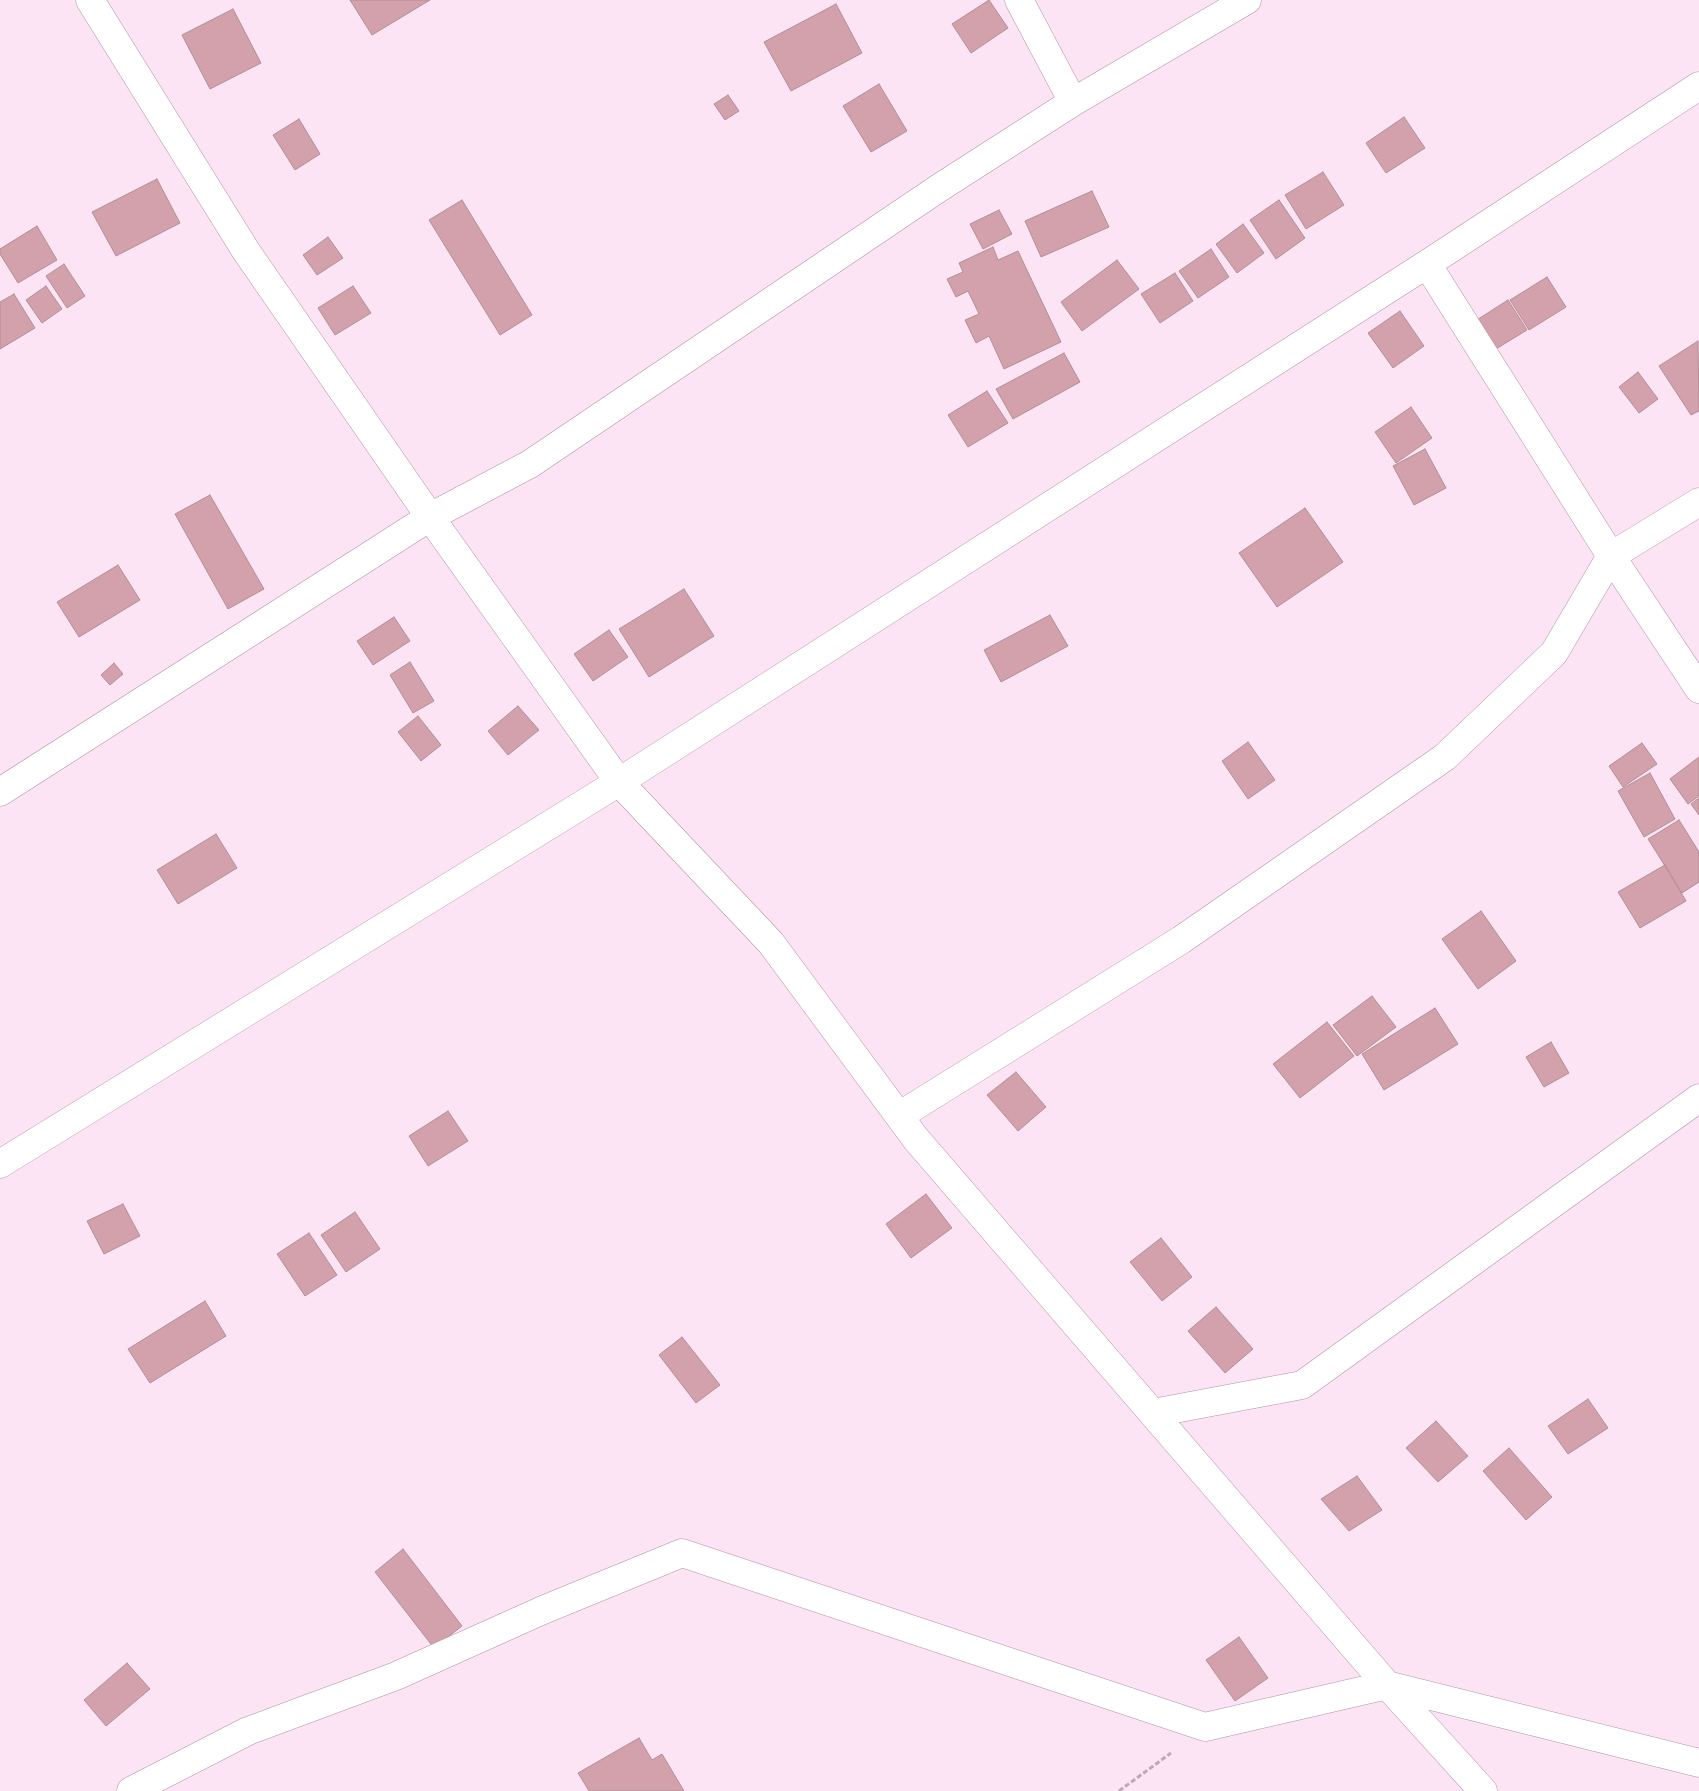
<!DOCTYPE html>
<style>
body{margin:0}
canvas{display:block;background:#fde4f5}
</style>
<canvas width="1699" height="1791"></canvas>
<script>
const g = document.querySelector('canvas').getContext('2d');
g.lineJoin = 'round';
function fill(path, color) {
  g.fillStyle = color;
  g.fill(path, 'evenodd');
}
function shape(rows) {
  const path = new Path2D();
  for (const r of rows) {
    path.moveTo(r[0], r[1]);
    for (let i = 2; i < r.length; i += 2) path.lineTo(r[i], r[i + 1]);
  }
  return path;
}
function trace(path, color, width, dash) {
  g.strokeStyle = color;
  g.lineWidth = width;
  g.lineCap = dash ? 'butt' : 'round';
  g.setLineDash(dash || []);
  g.stroke(path);
}
const building = shape([
 [350,0,430,0,372,35,350,0],
 [989,0,1008,28,971,53,952,24,989,0],
 [836,4,862,53,791,91,764,42,836,4],
 [233,9,261,63,210,89,182,35,233,9],
 [879,84,907,131,871,152,843,106,879,84],
 [728,95,739,111,725,120,714,104,728,95],
 [1404,117,1425,148,1386,173,1366,143,1404,117],
 [299,119,320,154,295,170,273,135,299,119],
 [1323,172,1344,205,1306,229,1285,195,1323,172],
 [157,179,180,223,116,256,92,212,157,179],
 [1092,191,1109,227,1041,257,1025,221,1092,191],
 [462,200,532,315,500,335,429,220,462,200],
 [1279,200,1305,238,1276,259,1250,220,1279,200],
 [999,210,1012,234,983,249,970,224,999,210],
 [1243,224,1264,253,1237,273,1216,244,1243,224],
 [37,226,57,260,18,283,0,254,0,249,37,226],
 [328,237,343,258,317,275,303,255,328,237],
 [993,247,998,260,1018,251,1061,342,1004,369,989,336,976,343,965,320,979,314,968,291,956,297,947,279,963,272,959,263,993,247],
 [1211,249,1229,277,1198,298,1179,271,1211,249],
 [1117,260,1139,289,1082,331,1061,302,1117,260],
 [64,264,85,296,67,308,46,276,64,264],
 [1175,273,1193,301,1160,323,1141,294,1175,273],
 [1547,277,1566,307,1529,330,1510,300,1547,277],
 [46,286,62,309,42,323,26,300,46,286],
 [353,286,371,313,335,335,318,308,353,286],
 [14,294,35,328,0,349,0,302,14,294],
 [1508,300,1527,330,1491,352,1472,323,1508,300],
 [1400,311,1424,346,1393,368,1368,333,1400,311],
 [1698,341,1699,411,1691,415,1659,366,1698,341],
 [1064,353,1080,382,1013,419,996,389,1064,353],
 [1638,372,1658,399,1639,413,1619,387,1638,372],
 [987,391,1008,423,968,447,948,415,987,391],
 [1411,407,1432,438,1396,463,1375,432,1411,407],
 [1425,449,1446,488,1414,505,1393,466,1425,449],
 [210,495,264,589,228,609,175,514,210,495],
 [1305,508,1343,562,1277,607,1239,553,1305,508],
 [118,565,140,600,79,637,57,602,118,565],
 [684,589,714,636,649,677,619,629,684,589],
 [1050,615,1068,646,1001,682,984,650,1050,615],
 [394,617,410,641,373,665,357,641,394,617],
 [609,630,628,657,593,681,574,654,609,630],
 [410,662,434,701,413,713,390,675,410,662],
 [114,663,123,674,110,685,101,675,114,663],
 [518,706,539,730,508,755,488,731,518,706],
 [418,716,441,745,421,761,398,732,418,716],
 [1248,742,1275,780,1248,799,1222,761,1248,742],
 [1642,743,1657,764,1623,787,1609,766,1642,743],
 [1699,757,1699,796,1688,804,1670,779,1699,757],
 [1650,773,1675,819,1644,837,1618,791,1650,773],
 [1699,798,1699,815,1691,804,1699,798],
 [1679,820,1699,852,1699,882,1682,893,1648,839,1679,820],
 [216,834,237,868,178,904,157,870,216,834],
 [1665,865,1686,901,1640,928,1618,892,1665,865],
 [1481,911,1516,961,1478,989,1442,939,1481,911],
 [1372,996,1396,1027,1357,1056,1333,1025,1372,996],
 [1435,1008,1458,1044,1384,1090,1362,1054,1435,1008],
 [1327,1022,1354,1056,1300,1098,1273,1064,1327,1022],
 [1551,1042,1569,1073,1544,1087,1526,1057,1551,1042],
 [1016,1072,1046,1107,1018,1131,987,1095,1016,1072],
 [448,1111,468,1141,428,1166,409,1136,448,1111],
 [926,1194,952,1228,911,1258,886,1224,926,1194],
 [123,1204,140,1236,104,1254,87,1221,123,1204],
 [355,1212,380,1249,346,1272,321,1235,355,1212],
 [309,1233,337,1275,305,1296,277,1254,309,1233],
 [1161,1238,1192,1277,1162,1301,1130,1262,1161,1238],
 [205,1301,226,1336,150,1383,128,1349,205,1301],
 [1216,1307,1253,1349,1225,1373,1188,1331,1216,1307],
 [682,1337,720,1385,696,1403,659,1355,682,1337],
 [1588,1399,1608,1428,1568,1454,1548,1426,1588,1399],
 [1436,1421,1468,1456,1438,1482,1406,1448,1436,1421],
 [1509,1448,1552,1497,1526,1520,1483,1471,1509,1448],
 [1357,1476,1382,1510,1349,1531,1321,1499,1357,1476],
 [403,1549,462,1626,434,1648,375,1572,403,1549],
 [1239,1637,1268,1678,1235,1701,1206,1660,1239,1637],
 [127,1663,150,1689,106,1726,84,1700,127,1663],
 [639,1738,652,1760,662,1754,684,1791,589,1791,578,1773,639,1738]
]);
fill(building, '#d3a1ab');
trace(building, '#b28e95', 1);
const minor = shape([
 [90,0,246,251,430,517,619,782,771,943,916,1139,1387,1685,1483,1791],
 [1019,0,1073,102],
 [1427,264,1611,556,1699,689],
 [0,792,430,517,530,464,939,188,1073,102,1247,0],
 [899,1116,1181,940,1445,757,1554,653,1611,556,1699,502],
 [0,1164,619,782,1427,264,1699,86],
 [1153,1413,1302,1385,1699,1098],
 [131,1791,248,1731,396,1676,543,1610,682,1553,1205,1727,1387,1685,1699,1763]
]);
trace(minor, '#b093a7', 29);
trace(shape([
 [1119,1791,1171,1753]
]), '#bca8b6', 3, [5, 2.5]);
trace(minor, '#fff', 28);
</script>
